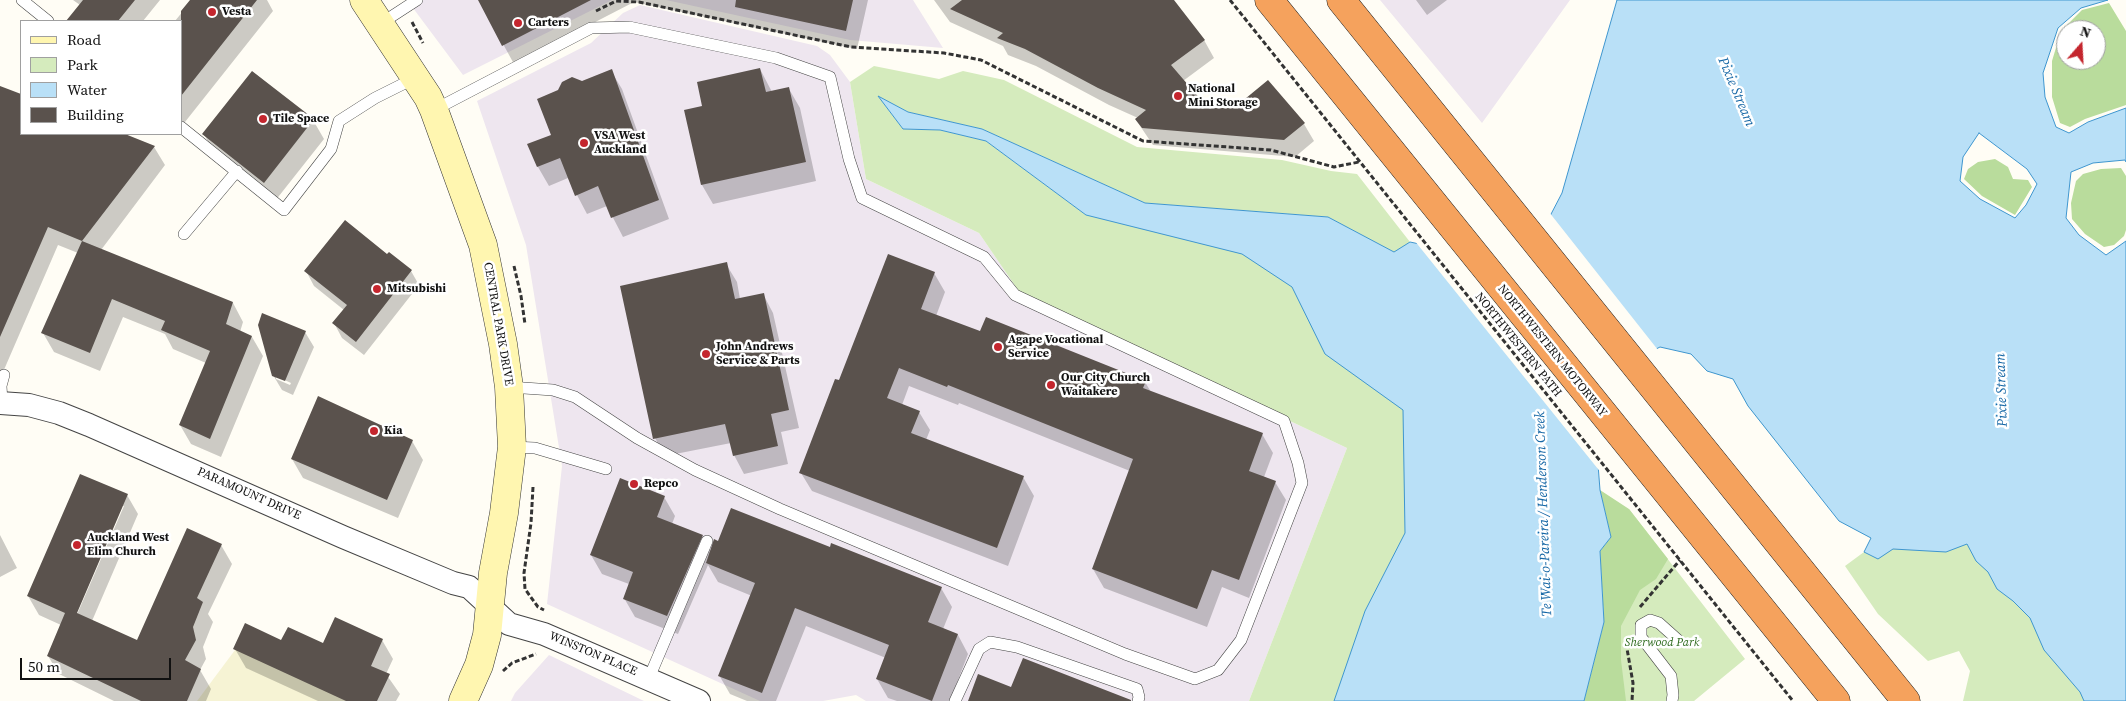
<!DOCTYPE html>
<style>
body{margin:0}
#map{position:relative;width:2126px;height:701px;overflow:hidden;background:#fffdf5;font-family:"Source Serif 4",serif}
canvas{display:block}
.legend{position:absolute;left:20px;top:20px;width:162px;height:115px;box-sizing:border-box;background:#fff;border:1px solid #a0a0a0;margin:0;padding:6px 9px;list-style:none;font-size:15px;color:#111}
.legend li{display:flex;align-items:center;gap:10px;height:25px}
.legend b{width:25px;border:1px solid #a0a0a0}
.north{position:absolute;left:2056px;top:20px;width:50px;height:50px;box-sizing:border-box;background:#fff;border:1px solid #a0a0a0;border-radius:50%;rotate:19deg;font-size:14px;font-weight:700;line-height:20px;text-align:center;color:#111}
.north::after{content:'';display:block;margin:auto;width:18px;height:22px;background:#c4262e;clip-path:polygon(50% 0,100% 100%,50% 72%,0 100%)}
.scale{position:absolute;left:20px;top:658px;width:151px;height:22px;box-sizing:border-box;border:2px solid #111;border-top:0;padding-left:6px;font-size:15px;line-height:18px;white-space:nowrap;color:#111;-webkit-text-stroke:4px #fff;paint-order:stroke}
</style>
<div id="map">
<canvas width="2126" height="701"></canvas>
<ul class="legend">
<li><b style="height:6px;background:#fff6b0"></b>Road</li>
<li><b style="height:14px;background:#d5ebbd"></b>Park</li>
<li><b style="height:14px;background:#b9e0f7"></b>Water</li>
<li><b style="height:14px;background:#5a524d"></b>Building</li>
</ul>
<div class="north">N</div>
<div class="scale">50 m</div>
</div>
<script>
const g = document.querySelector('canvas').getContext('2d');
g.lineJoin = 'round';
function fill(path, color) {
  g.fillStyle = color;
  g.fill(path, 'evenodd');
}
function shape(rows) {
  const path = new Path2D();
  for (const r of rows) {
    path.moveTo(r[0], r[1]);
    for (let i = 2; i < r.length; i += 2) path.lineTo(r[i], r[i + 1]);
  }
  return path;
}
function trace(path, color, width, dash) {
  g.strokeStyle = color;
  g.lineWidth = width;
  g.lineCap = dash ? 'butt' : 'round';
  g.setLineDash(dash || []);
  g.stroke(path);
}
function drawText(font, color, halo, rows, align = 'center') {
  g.font = font + ' "Source Serif 4",serif';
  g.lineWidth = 5;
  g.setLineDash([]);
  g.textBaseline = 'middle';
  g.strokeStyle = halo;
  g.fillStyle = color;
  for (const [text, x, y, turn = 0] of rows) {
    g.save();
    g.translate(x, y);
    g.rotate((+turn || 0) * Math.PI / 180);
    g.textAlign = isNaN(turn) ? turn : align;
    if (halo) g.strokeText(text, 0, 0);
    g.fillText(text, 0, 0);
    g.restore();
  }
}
fill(shape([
 [407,0,612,0,463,75],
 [666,0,913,0,943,48,850,40],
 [1380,0,1570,0,1482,123],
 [640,5,817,46,830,55,850,82,866,179,979,233,1020,293,1347,448,1249,701,866,701,856,695,823,701,760,701,547,604,562,466,526,245,477,101,591,43,623,13],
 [549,655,644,701,511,701,515,693]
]), '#eee6ef');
fill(shape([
 [238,646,357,701,197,701]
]), '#f6f3d4');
fill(shape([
 [874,66,939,79,963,71,1004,80,1137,147,1282,160,1331,171,1357,174,1410,242,1395,253,1328,217,1145,203,982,129,908,112,879,97,903,129,940,130,986,141,1086,215,1400,292,1476,701,1249,701,1347,448,1020,293,979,233,866,179,850,82],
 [1677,221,2126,701,1963,701,1970,671,1959,651,1928,661,1878,614,1845,566,1864,552,1871,538,1839,521,1808,479,1804,477,1748,406,1733,379,1707,371,1691,354,1668,347],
 [1629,509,1745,659,1694,701,1588,701,1609,621]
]), '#d5ebbd');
fill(shape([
 [2109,3,2126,31,2126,105,2085,119,2070,127,2060,123,2052,97,2052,61,2061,31,2082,10],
 [2066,30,2096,30,2096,60,2066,60],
 [1995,159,2008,167,2013,179,2028,180,2032,187,2015,215,1982,196,1964,179,1968,169,1978,162],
 [2121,168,2126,176,2126,230,2124,236,2114,245,2104,247,2085,234,2072,219,2071,203,2076,181,2083,174,2101,169],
 [1600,490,1629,509,1668,559,1656,579,1640,590,1621,626,1621,660,1626,701,1584,701,1604,622,1600,551,1611,537]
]), '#b9dc9c');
const water = shape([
 [1617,0,2108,0,2081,8,2058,28,2043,73,2045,97,2056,127,2069,133,2088,122,2126,108,2126,162,2125,160,2093,163,2071,172,2066,218,2079,235,2106,255,2126,241,2126,701,2084,701,2080,692,2044,650,2030,618,2013,601,1997,589,1988,572,1976,561,1967,544,1946,552,1893,549,1878,559,1864,552,1871,538,1839,521,1748,406,1733,379,1707,371,1691,354,1660,347,1619,368,1595,426,1600,490,1611,537,1600,551,1604,622,1584,701,1334,701,1365,611,1405,533,1403,410,1325,354,1292,287,1242,254,1086,215,986,141,940,130,903,129,878,96,908,112,982,129,1145,203,1328,217,1394,252,1410,242,1524,266,1562,193,1617,0],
 [1979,133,2027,169,2037,184,2026,205,2015,218,1980,199,1960,181,1963,157,1979,133]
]);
fill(water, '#b9e0f7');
trace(water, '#3f96cf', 1);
fill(shape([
 [1549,212,1658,350,1621,369,1598,427,1602,474,1414,240,1523,263]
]), '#fffdf5');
fill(shape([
 [73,0,160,0,143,21,67,21,80,5],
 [192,0,267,0,273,11,181,127,181,21,175,21],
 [479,0,868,0,857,49,634,2,514,64],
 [934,0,1172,0,1204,40,1214,58,1183,81,1207,109,1304,124,1314,141,1295,157,1153,145,1136,120,1138,118,1109,105,1036,66,1008,55,1003,46,950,22],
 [1416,0,1447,0,1427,15],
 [760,69,772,92,789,89,800,108,816,181,713,204,702,185,704,107],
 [611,71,622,89,669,219,623,237,607,206,587,214,568,178,549,186,538,167,529,145,553,135,582,82],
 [253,72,313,120,324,139,275,201,214,153,204,134],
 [0,87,21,95,21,134,121,134,154,147,165,165,101,250,233,303,243,322,240,332,252,337,263,356,221,457,191,444,180,425,206,363,173,349,165,334,123,317,100,371,54,352,43,333,78,253,58,245,0,379],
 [387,255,411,271,419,285,364,355,342,338,334,323,344,310,314,286,306,271],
 [726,264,737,282,740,299,763,294,773,313,799,428,781,432,788,464,744,474,734,455,731,443,665,456,655,438],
 [934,273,945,292,936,316,980,333,1145,382,1151,392,1262,434,1273,453,1264,477,1275,482,1286,500,1249,598,1222,587,1207,627,1104,588,1093,569,1130,471,959,403,958,405,909,386,902,405,919,412,930,430,926,440,1023,477,1034,496,1008,566,812,491,801,473,840,382],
 [305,332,314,347,293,395,282,390,273,375],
 [276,376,291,383,290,385,276,379],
 [412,441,423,460,398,518,303,478,292,459],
 [127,495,138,514,92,621,138,641,221,545,232,564,208,614,213,622,203,647,206,659,200,670,211,689,206,701,114,701,59,674,48,656,61,625,39,615,28,596],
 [122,506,124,506,75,619,73,618],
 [664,497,675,516,672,524,702,536,711,552,831,548,941,588,952,607,943,629,958,635,968,654,950,701,897,701,888,698,877,679,886,658,806,626,776,701,747,701,730,694,719,675,752,596,718,582,708,565,678,634,635,617,624,598,629,584,602,574,591,555],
 [0,535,17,568,0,577],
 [382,640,393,659,386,674,400,694,396,701,318,701,246,668,235,649,282,642,323,645]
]), '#0003');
fill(shape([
 [83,0,135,0,118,21,66,21],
 [190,0,257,0,181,96,181,11],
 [478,0,591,0,502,46],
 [736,0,853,0,846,31,735,7],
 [962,0,1174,0,1205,40,1171,65,1208,108,1234,108,1268,80,1305,123,1284,140,1142,128,1135,119,1146,110,1098,88,1025,49,997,38,1003,33,950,9],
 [760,68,766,92,789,87,806,162,701,185,684,110,702,106,697,82],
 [612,69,659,200,611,218,598,186,575,196,560,158,537,167,527,144,551,135,537,99,558,90,562,82,572,77,582,81],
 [252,71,314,119,264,183,202,134],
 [0,86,21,94,21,134,125,134,155,146,82,241,48,227,0,337],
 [345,220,387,254,389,252,412,270,356,342,332,323,347,305,304,271],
 [82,241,233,302,226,324,252,336,210,439,179,425,210,351,161,330,165,321,112,299,90,353,41,333],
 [888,254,935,272,921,309,980,331,986,317,1146,381,1143,388,1263,433,1249,471,1276,481,1239,580,1212,570,1197,609,1092,569,1133,459,948,385,947,387,899,368,887,398,920,411,911,433,1024,476,997,548,799,473,835,379,839,380],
 [727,262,735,299,764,293,789,410,771,414,778,446,733,456,725,424,653,439,620,286],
 [262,313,306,331,285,381,272,376,258,325],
 [318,396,413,440,387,500,291,459],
 [80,474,128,494,77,613,137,640,187,528,222,544,197,598,203,602,193,627,196,640,185,660,201,669,187,701,141,701,47,656,65,613,27,596],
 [620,478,665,496,657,517,703,535,667,616,623,599,633,572,590,555],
 [731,508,830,547,831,543,942,587,928,622,958,634,932,701,876,679,889,645,795,608,762,693,718,676,755,583,706,563,714,539,718,541],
 [335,617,383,639,371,666,390,674,377,701,346,701,233,649,245,623,281,640,288,627,323,643],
 [1023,658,1131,700,1131,701,968,701,978,674,1011,687]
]), '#5a524d');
const lane = shape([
 [22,0,48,21],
 [380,24,417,0],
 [434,110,591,28,629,27,776,58,830,77,849,159,862,198,984,257,1015,295,1284,421,1298,463,1302,483,1241,640,1218,670,1195,679,1125,654,780,509,695,470,637,438,575,397,553,390,509,387],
 [181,127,284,210,331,149,339,121,375,98,415,78],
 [184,234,237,171],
 [2,402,1,386,4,375],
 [512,447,535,448,606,469],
 [649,678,707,541],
 [955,701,979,649,990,642,1017,647,1137,689,1139,697,1138,701],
 [1672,701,1673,695,1671,676,1641,637,1641,625,1650,620,1659,623,1678,640]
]);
const street = shape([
 [0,403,29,405,59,413,89,425,343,537,453,583,469,587,509,624,544,634,699,701]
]);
const secondary = shape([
 [364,0,428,97,434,110,483,245,503,344,509,387,512,447,504,513,493,573,487,635,479,665,463,701]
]);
const highway = shape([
 [1269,0,1836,701],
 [1341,0,1906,701]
]);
trace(lane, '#444', 12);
trace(street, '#444', 24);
trace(secondary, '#333', 29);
trace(highway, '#222', 29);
trace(shape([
 [1230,0,1793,701],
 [596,11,616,1,639,2,851,47,944,53,981,60,1143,141,1271,150,1334,167,1359,162],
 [412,22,423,43],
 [514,266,521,296,525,324],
 [533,487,531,523,524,573,525,589,538,607,544,610],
 [1640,607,1680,560],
 [1626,643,1633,683,1632,701],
 [503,671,512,663,536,654]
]), '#333', 3, [5, 2.5]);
trace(lane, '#fff', 11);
trace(street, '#fff', 22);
trace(secondary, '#fff6b0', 28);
trace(highway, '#f5a25d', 28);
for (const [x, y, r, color] of [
 [212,12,5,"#c4262e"],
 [518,23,5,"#c4262e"],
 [1178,96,5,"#c4262e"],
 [263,119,5,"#c4262e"],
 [584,143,5,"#c4262e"],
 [377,289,5,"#c4262e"],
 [998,347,5,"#c4262e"],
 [706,354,5,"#c4262e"],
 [1051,385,5,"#c4262e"],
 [374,431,5,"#c4262e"],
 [634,484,5,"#c4262e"],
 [77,545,5,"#c4262e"]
]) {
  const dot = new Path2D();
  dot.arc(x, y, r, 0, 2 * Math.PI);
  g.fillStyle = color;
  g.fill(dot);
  trace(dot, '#fff', 2);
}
drawText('bold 12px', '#111', '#fff', [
 ["Vesta",222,12],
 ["Carters",528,23],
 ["National",1188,89],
 ["Mini Storage",1188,103],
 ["Tile Space",273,119],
 ["VSA West",594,136],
 ["Auckland",594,150],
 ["Mitsubishi",387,289],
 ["Agape Vocational",1008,340],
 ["Service",1008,354],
 ["John Andrews",716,347],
 ["Service & Parts",716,361],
 ["Our City Church",1061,378],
 ["Waitakere",1061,392],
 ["Kia",384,431],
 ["Repco",644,484],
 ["Auckland West",87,538],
 ["Elim Church",87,552]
], 'left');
drawText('12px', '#111', '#fff', [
 ["CENTRAL PARK DRIVE",498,324,80],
 ["NORTHWESTERN PATH",1518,345,51],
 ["NORTHWESTERN MOTORWAY",1552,351,51],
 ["PARAMOUNT DRIVE",249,494,24],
 ["WINSTON PLACE",593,654,23]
]);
drawText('italic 12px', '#2f6b1f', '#fff', [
 ["Sherwood Park",1662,643]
]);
drawText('italic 14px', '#1768a6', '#fff', [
 ["Pixie Stream",1736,92,67],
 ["Pixie Stream",2002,390,-92],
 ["Te Wai-o-Pareira / Henderson Creek",1544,514,-92]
]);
</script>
